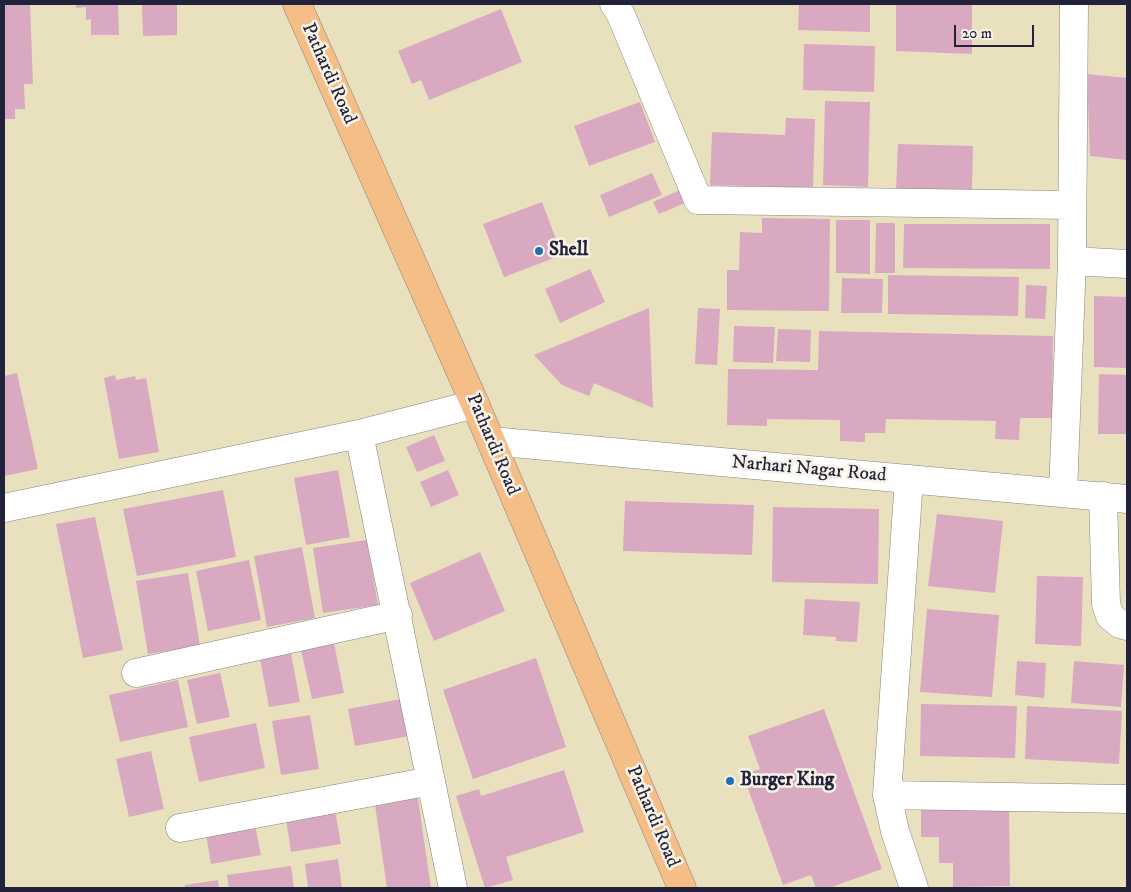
<!DOCTYPE html>
<style>
body{margin:0}
#map{position:relative;width:1131px;height:892px;overflow:hidden;background:#e9e1be;font-family:"IM FELL DW Pica",serif}
canvas{display:block}
.frame{position:absolute;inset:0;border:5px solid #22223b;pointer-events:none}
.scale{position:absolute;left:954px;top:25px;width:80px;height:22px;box-sizing:border-box;border:2px solid #22223b;border-top:0;padding-left:6px;font-size:15px;line-height:18px;white-space:nowrap;color:#22223b;-webkit-text-stroke:4px #f7f3e8;paint-order:stroke}
</style>
<div id="map">
<canvas width="1131" height="892"></canvas>
<div class="frame"></div>
<div class="scale">20 m</div>
</div>
<script>
const g = document.querySelector('canvas').getContext('2d');
g.lineJoin = 'round';
function fill(path, color) {
  g.fillStyle = color;
  g.fill(path, 'evenodd');
}
function shape(rows) {
  const path = new Path2D();
  for (const r of rows) {
    path.moveTo(r[0], r[1]);
    for (let i = 2; i < r.length; i += 2) path.lineTo(r[i], r[i + 1]);
  }
  return path;
}
function trace(path, color, width, dash) {
  g.strokeStyle = color;
  g.lineWidth = width;
  g.lineCap = dash ? 'butt' : 'round';
  g.setLineDash(dash || []);
  g.stroke(path);
}
function drawText(font, color, halo, rows, align = 'center') {
  g.font = font + ' "IM FELL DW Pica",serif';
  g.lineWidth = 5;
  g.setLineDash([]);
  g.textBaseline = 'middle';
  g.strokeStyle = halo;
  g.fillStyle = color;
  for (const [text, x, y, turn = 0] of rows) {
    g.save();
    g.translate(x, y);
    g.rotate((+turn || 0) * Math.PI / 180);
    g.textAlign = isNaN(turn) ? turn : align;
    if (halo) g.strokeText(text, 0, 0);
    g.fillText(text, 0, 0);
    g.restore();
  }
}
fill(shape([
 [4,4,30,4,33,84,24,84,25,109,15,109,15,119,4,119],
 [76,4,118,4,119,35,91,35,91,19,86,20,86,7,76,8],
 [142,4,177,4,177,35,143,36],
 [799,4,870,4,870,32,798,30],
 [896,4,972,4,972,54,896,51],
 [501,9,522,62,429,100,421,80,412,84,398,51],
 [804,44,875,46,874,92,803,90],
 [1087,74,1127,78,1127,160,1090,156],
 [825,101,870,102,868,187,823,185],
 [640,102,655,142,589,166,574,126],
 [786,118,815,119,813,188,710,185,712,132,785,135],
 [898,144,973,146,972,191,896,189],
 [652,173,662,195,609,217,600,195],
 [680,190,685,203,659,214,653,202],
 [542,202,562,255,504,277,483,224],
 [762,218,830,219,829,311,727,310,727,270,739,270,740,232,762,233],
 [836,220,870,220,870,274,836,273],
 [876,223,895,223,895,273,875,273],
 [904,224,1050,224,1050,269,903,268],
 [590,269,605,302,560,323,545,289],
 [888,275,1019,277,1018,316,888,314],
 [842,278,883,279,882,313,841,313],
 [1026,285,1047,286,1045,319,1025,318],
 [1094,296,1127,297,1127,368,1094,367],
 [649,308,653,408,594,383,589,396,562,385,534,355],
 [698,308,720,309,717,365,695,364],
 [734,326,775,327,773,363,733,362],
 [778,329,811,330,810,362,776,361],
 [819,331,1053,336,1052,418,1020,418,1019,440,995,439,996,421,886,419,885,433,865,433,865,442,840,441,840,420,767,419,767,426,727,425,728,369,818,370],
 [17,373,38,469,4,476,4,376],
 [1099,374,1127,375,1127,434,1098,434],
 [115,375,116,380,135,376,136,380,146,378,159,452,119,459,104,378],
 [434,435,445,461,417,472,406,447],
 [338,470,350,537,306,545,294,478],
 [448,470,459,495,431,507,420,482],
 [223,490,236,557,137,576,123,509],
 [625,501,754,505,752,555,623,551],
 [773,507,879,509,878,584,772,582],
 [937,514,1003,521,995,593,928,586],
 [95,517,123,650,83,658,56,524],
 [367,540,378,605,323,613,313,548],
 [302,547,315,618,267,627,254,556],
 [480,552,505,611,434,641,410,583],
 [249,560,261,620,208,631,196,571],
 [188,573,200,646,148,654,136,581],
 [1037,576,1083,577,1081,646,1035,644],
 [805,599,860,602,857,642,836,641,836,637,803,635],
 [927,609,999,615,992,697,920,692],
 [334,643,344,693,312,699,301,650],
 [291,653,300,702,269,707,260,659],
 [536,658,566,747,473,779,443,690],
 [1017,661,1046,663,1044,698,1015,695],
 [1074,661,1124,665,1121,707,1071,703],
 [220,673,230,717,197,724,187,680],
 [178,680,188,727,120,742,109,695],
 [401,699,409,736,355,746,348,709],
 [921,704,1017,706,1015,758,920,756],
 [1027,706,1122,711,1119,764,1025,759],
 [824,709,882,869,829,888,816,888,811,875,783,885,743,775,760,769,748,736],
 [310,715,319,769,281,775,272,721],
 [256,723,265,768,199,782,189,737],
 [151,751,164,809,129,817,116,759],
 [564,770,584,832,506,857,513,880,485,888,456,796,479,789,481,796],
 [417,792,431,888,387,888,374,798],
 [1009,803,1010,886,953,887,953,863,939,863,939,837,921,837,921,804],
 [335,811,341,844,291,852,286,819],
 [254,820,261,855,211,864,205,828],
 [338,859,342,888,308,888,305,864],
 [291,866,294,888,229,888,227,875],
 [218,880,219,888,185,888,185,885]
]), '#d8a9c1');
const minor = shape([
 [614,4,621,15,698,200,1071,205],
 [1072,261,1127,264],
 [359,434,453,888],
 [491,441,1127,499],
 [909,479,887,795,895,831,914,888],
 [1063,493,1072,261,1074,4],
 [1103,496,1106,604,1110,616,1120,624,1127,626],
 [4,508,359,434,475,404],
 [136,673,398,615],
 [887,795,1127,799],
 [180,828,431,781]
]);
const major = shape([
 [297,4,475,404,682,888]
]);
trace(minor, '#86827c', 29);
trace(major, '#86827c', 29);
trace(minor, '#fff', 28);
trace(major, '#f6be87', 28);
for (const [x, y, r, color] of [
 [539,251,5,"#1f6fb2"],
 [730,781,5,"#1f6fb2"]
]) {
  const dot = new Path2D();
  dot.arc(x, y, r, 0, 2 * Math.PI);
  g.fillStyle = color;
  g.fill(dot);
  trace(dot, '#f7f3e8', 2);
}
drawText('19px', '#22223b', '#f7f3e8', [
 ["Pathardi Road",328,74,66],
 ["Pathardi Road",492,445,67],
 ["Narhari Nagar Road",809,470,5],
 ["Pathardi Road",652,817,67]
]);
drawText('bold 19px', '#22223b', '#f7f3e8', [
 ["Shell",549,251],
 ["Burger King",740,781]
], 'left');
</script>
